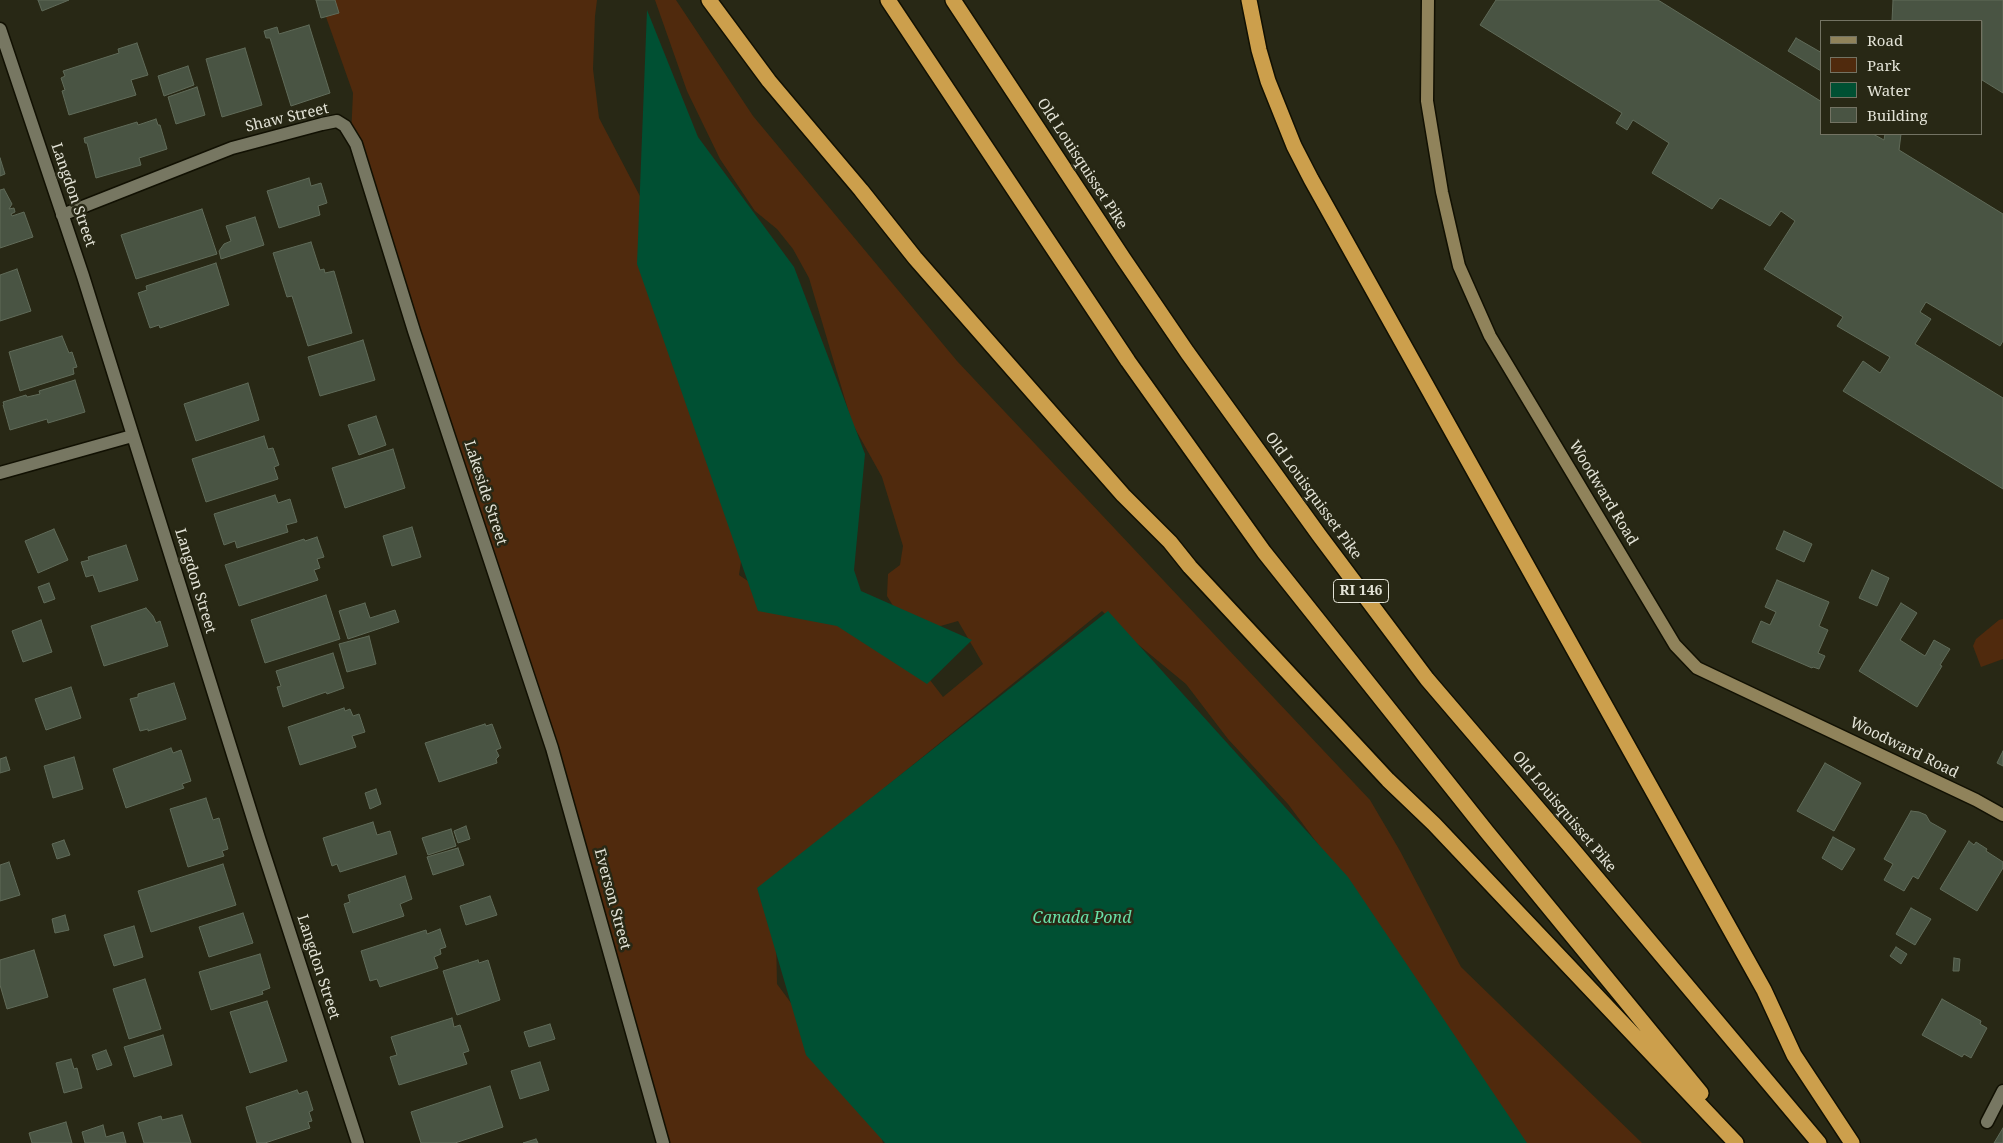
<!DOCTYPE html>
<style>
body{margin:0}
#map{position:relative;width:2003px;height:1143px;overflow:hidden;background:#282815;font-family:"Noto Serif",serif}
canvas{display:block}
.legend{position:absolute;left:1820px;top:20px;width:162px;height:115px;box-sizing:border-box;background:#282815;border:1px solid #737363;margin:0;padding:6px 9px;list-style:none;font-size:15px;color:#e3e3d7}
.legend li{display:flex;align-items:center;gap:10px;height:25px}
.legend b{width:25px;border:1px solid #737363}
</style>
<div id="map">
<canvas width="2003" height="1143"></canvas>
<ul class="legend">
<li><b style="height:6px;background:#90835b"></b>Road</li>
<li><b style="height:14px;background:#502a0d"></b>Park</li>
<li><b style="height:14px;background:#005033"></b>Water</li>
<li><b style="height:14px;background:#495443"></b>Building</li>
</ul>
</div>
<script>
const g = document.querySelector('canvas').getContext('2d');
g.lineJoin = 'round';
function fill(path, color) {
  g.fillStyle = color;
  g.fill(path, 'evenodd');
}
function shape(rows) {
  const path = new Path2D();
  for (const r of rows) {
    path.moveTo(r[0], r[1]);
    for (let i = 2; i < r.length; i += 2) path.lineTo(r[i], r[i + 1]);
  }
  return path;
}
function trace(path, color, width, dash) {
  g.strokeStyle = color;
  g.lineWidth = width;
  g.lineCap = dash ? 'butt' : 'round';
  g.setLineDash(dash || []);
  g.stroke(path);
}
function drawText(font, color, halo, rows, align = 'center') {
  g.font = font + ' "Noto Serif",serif';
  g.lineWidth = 5;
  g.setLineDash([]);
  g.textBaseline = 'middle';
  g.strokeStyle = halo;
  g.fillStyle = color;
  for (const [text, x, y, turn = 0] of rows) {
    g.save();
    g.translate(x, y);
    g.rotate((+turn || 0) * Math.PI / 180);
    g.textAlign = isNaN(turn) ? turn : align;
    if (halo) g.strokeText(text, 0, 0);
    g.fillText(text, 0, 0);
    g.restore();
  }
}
fill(shape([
 [320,0,597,0,595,16,593,69,599,118,642,200,744,542,739,575,767,594,790,596,919,666,943,697,983,664,958,621,937,627,902,620,887,596,888,574,900,565,903,546,882,477,852,423,809,278,793,249,777,229,755,211,720,159,687,91,655,0,676,0,753,116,957,361,1370,800,1400,851,1461,967,1642,1143,1508,1143,1356,895,1288,804,1228,739,1186,684,1129,637,1102,611,807,851,775,893,777,984,794,1007,864,1079,883,1143,661,1143,548,750,351,136,353,93],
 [2003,619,2003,659,1981,667,1973,646,1976,639,1999,620]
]), '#502a0d');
fill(shape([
 [647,10,698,137,794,267,865,454,854,570,861,591,972,640,927,684,837,626,758,611,637,264],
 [1108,611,1348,877,1527,1143,885,1143,806,1055,757,888]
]), '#005033');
const building = shape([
 [38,0,69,0,42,11,38,0],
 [316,0,335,0,339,13,321,18,316,0],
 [1496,0,1658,0,1822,102,1822,134,1873,134,1884,140,1885,134,1901,134,1899,150,2003,214,2003,341,2000,346,1926,302,1920,312,1931,319,1915,344,2003,398,2003,489,1843,391,1863,361,1880,373,1890,357,1837,326,1843,317,1764,269,1795,221,1781,211,1770,226,1720,198,1712,209,1652,173,1669,143,1633,120,1627,130,1616,123,1622,113,1480,25,1496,0],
 [1893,0,2003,0,2003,93,1982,80,1982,21,1892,21,1893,0],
 [309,25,330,93,291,106,270,38,266,38,264,31,277,27,279,34,309,25],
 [1796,38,1822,53,1821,71,1788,51,1796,38],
 [137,43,148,75,131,80,136,95,69,115,62,91,65,90,61,78,65,76,63,71,119,53,118,49,137,43],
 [245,48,262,105,222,117,206,59,245,48],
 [188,66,194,85,164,96,158,76,188,66],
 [197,87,205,115,176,124,168,97,197,87],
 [156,119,158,125,160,125,167,149,139,158,141,165,96,178,87,143,85,143,84,138,137,122,138,125,156,119],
 [0,158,5,174,0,176,0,158],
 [309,178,311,186,321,183,327,203,318,206,320,215,279,228,267,191,309,178],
 [4,189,12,204,9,209,14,208,15,212,11,214,12,216,24,212,33,237,0,248,0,190,4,189],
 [202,209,217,254,136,279,121,235,202,209],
 [255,217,264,245,221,259,219,251,224,244,231,241,226,226,255,217],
 [311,242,320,270,324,269,325,273,334,271,352,333,308,346,292,296,287,297,273,253,311,242],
 [216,263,229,305,160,328,159,325,150,328,138,293,147,290,146,286,216,263],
 [17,269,31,311,0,321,0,275,17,269],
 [62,336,69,353,72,352,77,367,73,368,74,374,20,391,9,352,62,336],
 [363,340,375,380,320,396,308,357,363,340],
 [75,380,85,412,48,423,47,419,10,430,3,405,4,405,3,402,26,395,27,397,40,394,39,391,75,380],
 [248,383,259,420,196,441,184,404,248,383],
 [376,416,386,445,359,455,348,425,376,416],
 [264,436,268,449,273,448,279,465,274,467,278,479,206,502,192,459,264,436],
 [393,449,405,488,345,508,332,468,393,449],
 [275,495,278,503,290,499,297,522,286,525,288,532,237,548,235,541,224,545,214,514,275,495],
 [412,527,421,557,392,566,383,536,412,527],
 [54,529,68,560,38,573,25,541,54,529],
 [1784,531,1812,544,1804,562,1776,549,1784,531],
 [317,537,324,557,317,559,320,568,314,570,318,580,239,606,225,565,304,539,305,541,317,537],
 [126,545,138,580,99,592,93,575,86,577,81,562,89,560,88,557,126,545],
 [1872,570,1889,578,1877,606,1859,598,1872,570],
 [1777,580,1829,602,1819,626,1828,630,1818,653,1825,656,1819,669,1813,667,1812,668,1752,642,1761,621,1770,625,1776,612,1765,607,1777,580],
 [49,583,55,599,44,603,38,587,49,583],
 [326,595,340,639,265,663,251,620,326,595],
 [365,603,370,618,395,610,399,622,348,639,339,611,365,603],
 [1901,603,1917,613,1900,640,1925,656,1934,640,1950,649,1940,665,1942,666,1917,707,1859,671,1901,603],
 [146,608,153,616,156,623,160,621,168,646,104,666,91,626,146,608],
 [41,620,52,652,23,662,12,631,41,620],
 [369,636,376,664,347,672,339,644,369,636],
 [333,653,344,688,327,694,326,692,283,707,277,687,281,686,276,671,333,653],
 [174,683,186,719,148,731,148,729,140,731,130,699,138,697,138,694,174,683],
 [71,687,81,718,46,730,35,699,71,687],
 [344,708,345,711,350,709,353,716,359,714,365,732,352,736,356,747,300,765,288,727,344,708],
 [485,724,486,726,492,724,501,748,496,750,499,756,496,759,497,763,439,782,425,743,485,724],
 [171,748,173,753,181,750,191,781,182,784,184,788,126,808,113,769,171,748],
 [2003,751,2003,766,1997,763,2003,751],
 [6,757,10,770,0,773,0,759,6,757],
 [74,757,83,789,53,798,44,766,74,757],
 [1825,763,1861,783,1834,831,1797,811,1825,763],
 [376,789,381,804,370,809,365,793,376,789],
 [206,798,213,820,219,818,228,849,222,851,224,856,188,867,170,809,206,798],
 [1911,811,1919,812,1926,815,1930,822,1946,831,1918,879,1913,876,1904,891,1884,880,1893,864,1884,859,1911,811],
 [373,822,377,835,390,831,397,854,340,872,337,864,332,866,323,838,373,822],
 [466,826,470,839,458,843,454,831,466,826],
 [451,829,456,846,428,855,422,838,451,829],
 [1833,837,1855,849,1842,870,1822,858,1833,837],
 [64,840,70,855,57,859,52,844,64,840],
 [1969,841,1974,845,1976,842,1987,849,1986,851,2003,862,2003,868,1977,911,1940,889,1969,841],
 [458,848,464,865,433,875,427,857,458,848],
 [9,862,20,895,0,901,0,865,9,862],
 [223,864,236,905,151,932,138,891,223,864],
 [405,876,412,899,400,904,404,916,353,933,344,904,350,902,348,895,405,876],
 [490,896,497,915,466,925,460,906,490,896],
 [1911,908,1931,919,1915,945,1896,934,1911,908],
 [243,913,253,943,209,957,199,927,243,913],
 [65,915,69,930,55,933,52,919,65,915],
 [134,926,143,957,114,966,104,935,134,926],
 [440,929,446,947,440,949,441,954,434,957,438,968,380,987,377,979,370,981,361,951,426,930,427,934,440,929],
 [1896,947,1907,954,1901,964,1890,956,1896,947],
 [34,950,48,997,7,1009,0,985,0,960,34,950],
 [260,954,270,988,262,991,263,994,211,1010,199,972,260,954],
 [1954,958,1960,959,1959,971,1953,971,1954,958],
 [478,960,479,963,488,960,500,1000,457,1015,443,971,478,960],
 [145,979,161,1029,129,1039,113,989,145,979],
 [1942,999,1981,1021,1980,1024,1987,1028,1971,1058,1964,1054,1962,1057,1922,1035,1942,999],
 [267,1001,287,1061,250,1073,230,1012,267,1001],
 [452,1018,454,1027,460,1025,469,1051,463,1053,467,1064,399,1085,390,1057,397,1055,391,1037,452,1018],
 [550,1024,555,1039,529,1047,524,1032,550,1024],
 [163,1035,172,1065,134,1077,124,1047,163,1035],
 [106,1050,112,1065,97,1070,92,1055,106,1050],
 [71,1059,74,1069,77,1068,82,1088,64,1093,56,1063,71,1059],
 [540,1062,549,1090,520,1099,511,1071,540,1062],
 [490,1086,503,1127,455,1143,421,1143,411,1112,490,1086],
 [297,1090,299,1094,307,1091,313,1110,309,1112,312,1121,308,1122,310,1128,265,1143,257,1143,246,1107,297,1090],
 [182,1115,191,1143,144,1143,138,1123,161,1116,162,1120,182,1115],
 [66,1122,72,1143,32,1143,29,1133,66,1122],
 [103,1125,106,1137,123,1132,126,1143,85,1143,82,1132,103,1125],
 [2003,1128,2003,1143,1994,1143,2003,1128],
 [536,1139,538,1143,523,1143,536,1139]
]);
fill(building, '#495443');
trace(building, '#606b59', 1);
const street = shape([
 [0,29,83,276,259,838,358,1143],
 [62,215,232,148,322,124,337,121,345,126,356,144,414,331,552,748,663,1143],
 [0,473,132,436],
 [1987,1122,2003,1091]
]);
const secondary = shape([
 [1428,0,1427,101,1442,192,1459,266,1490,336,1675,645,1697,668,1976,800,2003,815]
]);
const highway = shape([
 [709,0,769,81,861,190,915,258,1123,495,1170,542,1190,567,1388,780,1434,824,1736,1143],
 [888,0,1128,361,1264,552,1487,832,1701,1093],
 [953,0,1123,258,1187,352,1319,535,1427,679,1569,845,1819,1143],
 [1249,0,1259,50,1268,81,1294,146,1311,179,1764,990,1794,1055,1852,1143]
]);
trace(street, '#111002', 15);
trace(secondary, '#111002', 15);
trace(highway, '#111002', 18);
trace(street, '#777762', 12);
trace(secondary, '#90835b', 12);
trace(highway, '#cc9f4c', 15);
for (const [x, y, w] of [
 [1361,591,55]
]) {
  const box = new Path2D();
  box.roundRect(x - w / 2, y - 11.5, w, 23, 4);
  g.fillStyle = '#282815';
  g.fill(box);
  trace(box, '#e3e3d7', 1);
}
drawText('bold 14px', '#e3e3d7', null, [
 ["RI 146",1361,591]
]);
drawText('15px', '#e3e3d7', '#282815', [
 ["Shaw Street",287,118,-13],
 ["Old Louisquisset Pike",1082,164,57],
 ["Langdon Street",73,195,71],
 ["Lakeside Street",485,493,72],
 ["Woodward Road",1603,493,59],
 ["Old Louisquisset Pike",1313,496,54],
 ["Langdon Street",195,581,73],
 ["Woodward Road",1904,748,26],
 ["Old Louisquisset Pike",1564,812,50],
 ["Everson Street",612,899,75],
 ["Langdon Street",318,967,72]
]);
drawText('italic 16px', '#68e1a8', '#282815', [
 ["Canada Pond",1082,918]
]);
</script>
